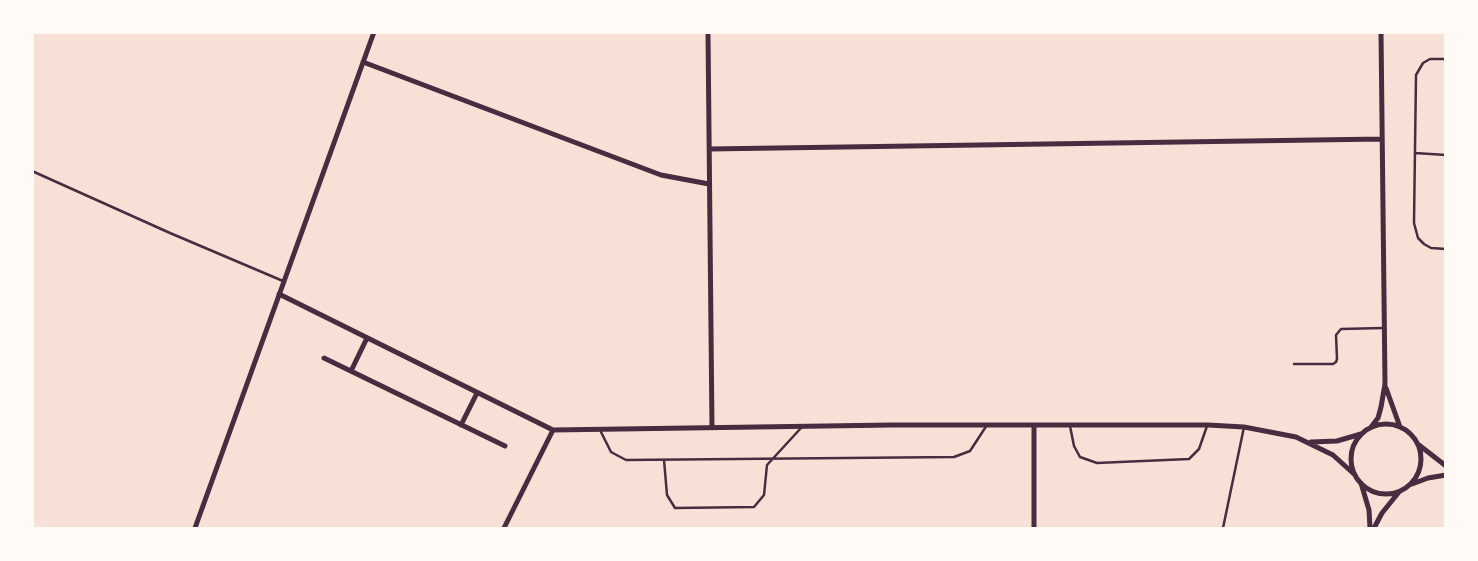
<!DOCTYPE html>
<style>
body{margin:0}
#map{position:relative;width:1478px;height:561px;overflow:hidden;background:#f7e1d7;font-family:"Fira Sans",sans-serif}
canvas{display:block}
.frame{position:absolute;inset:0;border:34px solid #fffaf5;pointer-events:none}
</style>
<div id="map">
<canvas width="1478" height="561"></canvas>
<div class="frame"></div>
</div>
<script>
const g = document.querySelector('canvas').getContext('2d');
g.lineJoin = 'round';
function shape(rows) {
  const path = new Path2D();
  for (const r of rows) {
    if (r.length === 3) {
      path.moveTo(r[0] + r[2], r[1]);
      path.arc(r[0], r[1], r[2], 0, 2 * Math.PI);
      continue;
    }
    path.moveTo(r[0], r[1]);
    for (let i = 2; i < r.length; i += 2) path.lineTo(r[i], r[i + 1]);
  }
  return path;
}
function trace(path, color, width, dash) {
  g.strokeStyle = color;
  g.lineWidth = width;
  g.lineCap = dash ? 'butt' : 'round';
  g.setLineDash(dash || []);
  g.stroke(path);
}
trace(shape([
 [1446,59,1430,59,1423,63,1416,75,1414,223,1418,238,1424,244,1431,248,1446,249],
 [1415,153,1446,155],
 [32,171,170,233,283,281],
 [1294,364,1333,364,1336,362,1337,359,1336,335,1341,329,1383,328],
 [1070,426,1074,446,1080,457,1097,463,1189,459,1199,449,1207,426],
 [600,430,611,452,626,460,954,457,970,451,987,425],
 [664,460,667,495,675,508,754,507,764,495,767,465,801,428],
 [1223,528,1244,427]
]), '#4a2c40', 2.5);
trace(shape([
 [708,32,712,428],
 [363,62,661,175,709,184],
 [709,149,1382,139],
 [279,294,553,430,892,425,1208,425,1244,427,1296,437,1333,455,1354,474],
 [324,358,505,446],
 [351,371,367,338],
 [1386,388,1400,427],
 [1386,459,35],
 [461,425,477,393],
 [1371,427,1378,418,1381,407,1385,384,1381,32],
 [1311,442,1337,441,1361,434],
 [1419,445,1446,466],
 [1361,483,1369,510,1370,528],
 [1412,484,1428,478,1446,475],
 [195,528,374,32],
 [504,528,553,430],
 [1034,528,1034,427],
 [1374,528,1382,513,1399,492]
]), '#4a2c40', 5);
</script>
